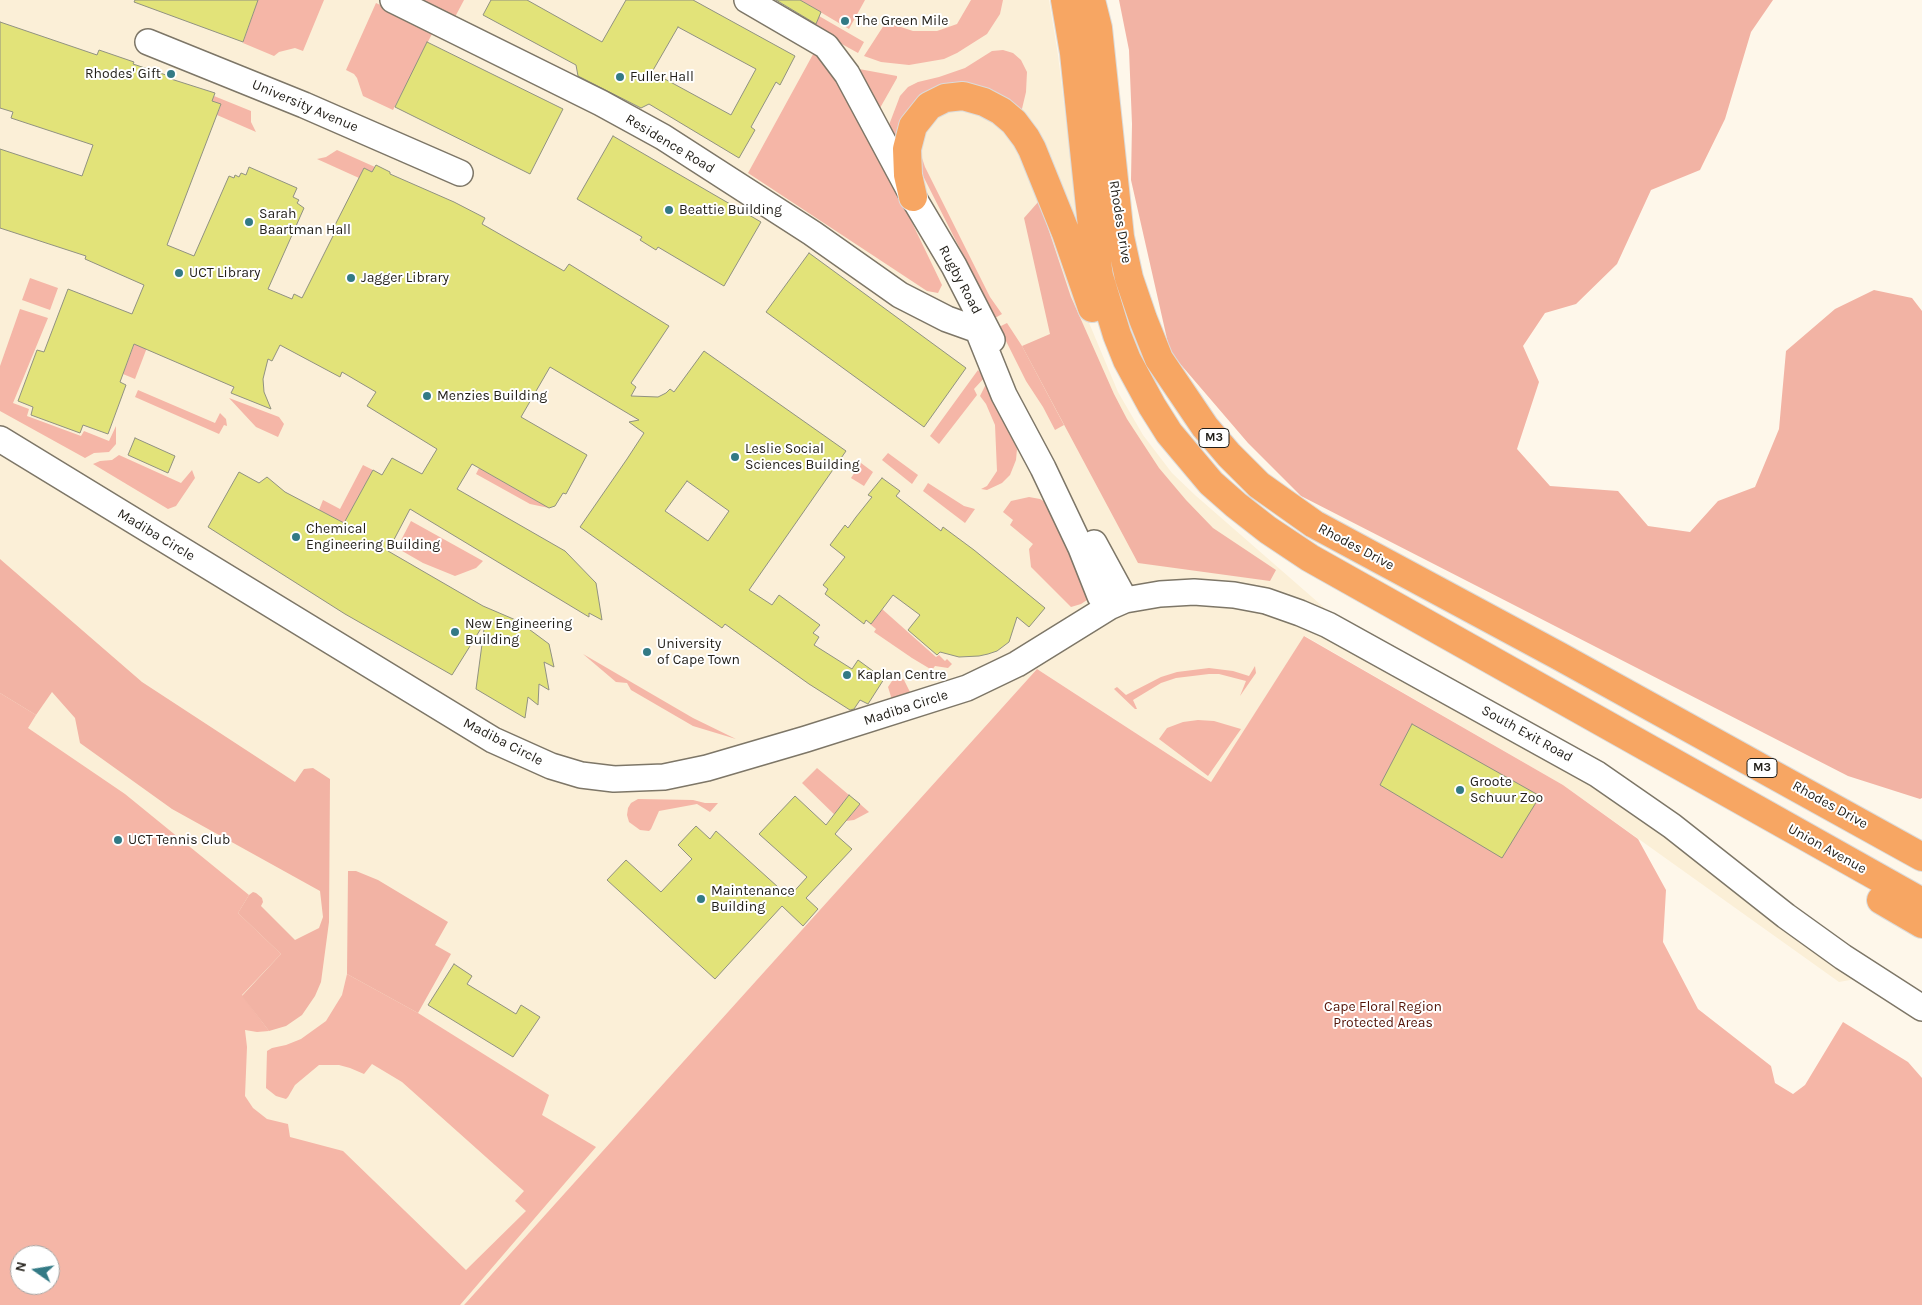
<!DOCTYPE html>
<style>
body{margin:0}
#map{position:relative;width:1922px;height:1305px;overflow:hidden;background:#fef7ea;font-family:Karla,sans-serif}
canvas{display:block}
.north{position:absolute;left:10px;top:1245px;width:50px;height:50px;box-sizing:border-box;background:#fff;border:1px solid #a6a5a3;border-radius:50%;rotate:283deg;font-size:14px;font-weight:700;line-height:20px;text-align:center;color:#211e18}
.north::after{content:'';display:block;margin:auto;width:18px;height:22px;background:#337a85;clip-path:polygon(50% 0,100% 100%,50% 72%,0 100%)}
</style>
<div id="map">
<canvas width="1922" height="1305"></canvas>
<div class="north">N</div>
</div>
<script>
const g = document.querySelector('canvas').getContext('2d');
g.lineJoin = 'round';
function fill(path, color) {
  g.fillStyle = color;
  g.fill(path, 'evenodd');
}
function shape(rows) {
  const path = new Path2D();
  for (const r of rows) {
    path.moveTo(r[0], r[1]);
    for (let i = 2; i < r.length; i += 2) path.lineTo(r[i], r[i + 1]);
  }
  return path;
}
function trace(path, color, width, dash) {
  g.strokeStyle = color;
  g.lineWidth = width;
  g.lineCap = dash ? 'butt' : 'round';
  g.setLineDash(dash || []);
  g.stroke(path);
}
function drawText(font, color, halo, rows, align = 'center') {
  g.font = font + ' Karla,sans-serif';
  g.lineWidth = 4;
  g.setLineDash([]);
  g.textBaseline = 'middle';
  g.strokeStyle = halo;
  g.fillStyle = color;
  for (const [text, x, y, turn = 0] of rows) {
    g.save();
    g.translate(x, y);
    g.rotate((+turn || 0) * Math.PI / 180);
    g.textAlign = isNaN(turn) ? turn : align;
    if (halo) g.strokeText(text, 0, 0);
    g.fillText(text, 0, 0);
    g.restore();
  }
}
fill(shape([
 [0,0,1049,0,1058,55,1072,169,1077,232,1074,287,1118,392,1143,435,1172,473,1195,495,1328,611,1578,749,1645,792,1791,909,1889,973,1839,982,1563,785,1305,636,1211,782,1037,669,464,1305,239,1305,0,1081]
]), '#fbefd7');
fill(shape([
 [258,0,324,0,303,51,295,48,279,52,274,56,243,43],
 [419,0,464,0,455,17],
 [800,0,865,0,849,29],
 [971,0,1003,0,1000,14,987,34,957,53,944,59,909,65,881,62,864,56,886,22,913,31,937,31,957,24],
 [376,3,434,30,393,110,363,96,357,78,354,74,346,70],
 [819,16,864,42,858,53,813,28],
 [817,47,841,75,942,285,938,293,927,291,748,173],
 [1003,50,1013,53,1021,60,1027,72,1026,92,1021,113,968,90,893,148,889,134,889,125,900,96,908,87,918,82,939,77,965,68,992,51],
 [859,69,897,76,897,78,880,108,877,117,857,70],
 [214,96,251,111,251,122,256,132,217,115,221,105,212,101],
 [337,150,375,167,372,172,364,168,359,178,317,159,326,157],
 [920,152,925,167,990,297,1002,314,995,318,917,164],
 [30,278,58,288,50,310,22,300],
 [20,309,48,318,13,403,29,409,27,416,81,436,84,431,109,441,116,426,116,444,109,452,94,453,85,458,0,411,0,366],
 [1007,323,1022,346,1064,425,1055,430,1043,407,1026,381,999,327],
 [136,340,148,345,135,379,123,374],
 [978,370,985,377,974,389,977,395,939,444,930,436],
 [987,382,1017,449,1016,460,1010,475,1002,483,987,490,981,489,987,486,997,471,995,425,986,404,980,396],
 [138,390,215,423,220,413,226,419,227,426,224,425,219,434,135,397],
 [229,398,279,417,284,424,278,437,256,427],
 [888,453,918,475,912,484,882,460],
 [119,455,181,483,192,470,195,478,176,506,168,509,93,464,100,461,112,460],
 [861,463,873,472,864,486,851,478],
 [363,465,373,470,344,523,319,510,323,500,340,509],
 [479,468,549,508,530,504,476,474],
 [928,483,964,506,975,509,965,523,923,491],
 [1029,497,1040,499,1050,505,1090,595,1087,600,1081,604,1071,607,1031,567,1029,549,1033,544,1010,525,1013,520,1003,512,1011,501],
 [411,521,483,561,476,568,455,576,423,563,397,548],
 [882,609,936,657,939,655,945,661,947,659,952,664,948,668,935,666,932,670,912,658,874,632,876,629,870,624],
 [1304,636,1563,785,1638,839,1666,890,1663,942,1698,1009,1771,1066,1775,1083,1793,1094,1805,1085,1843,1022,1908,1062,1922,1078,1922,1305,464,1305,1037,669,1211,782],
 [583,654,693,718,736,739,693,726,631,690,627,683,616,682],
 [1255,666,1256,673,1240,696,1246,681,1219,674,1209,674,1176,678,1161,683,1133,700,1137,709,1135,709,1114,689,1117,687,1126,695,1161,677,1177,672,1209,668,1233,671,1249,676],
 [896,675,904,680,910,692,908,696,893,703,888,687],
 [0,693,36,715,28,728,125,794,249,895,238,913,281,954,242,995,269,1031,257,1032,245,1030,247,1047,245,1096,253,1108,267,1119,288,1124,290,1137,343,1151,466,1270,526,1211,515,1201,524,1191,402,1082,372,1064,364,1074,350,1068,339,1065,319,1065,295,1085,288,1097,286,1099,276,1096,266,1088,267,1051,272,1048,286,1045,301,1039,326,1021,342,995,347,974,418,1013,549,1095,542,1115,596,1147,460,1305,0,1305],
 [20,1255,50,1255,50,1285,20,1285],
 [1198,720,1214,721,1241,729,1208,776,1159,739,1167,728,1183,722],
 [817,768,849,795,840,807,851,815,860,804,869,812,854,820,846,821,840,820,802,783],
 [638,799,693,800,705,803,718,803,710,812,697,804,659,811,651,829,649,831,640,830,629,822,627,815,628,808,631,803]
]), '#f5b6a7');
fill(shape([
 [1119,0,1773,0,1751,32,1725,119,1700,170,1651,190,1617,264,1576,304,1545,313,1523,346,1539,382,1517,449,1550,486,1618,491,1648,526,1690,532,1718,501,1755,487,1779,429,1786,351,1835,309,1874,290,1912,298,1922,311,1922,798,1920,799,1848,776,1301,496,1248,443,1170,352,1131,180,1132,124,1129,50],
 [1039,201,1071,297,1114,394,1127,419,1159,468,1186,500,1213,528,1276,570,1270,581,1138,563,1022,346,1050,334,1024,218],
 [0,559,142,682,295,782,304,769,313,768,330,779,329,922,321,982,315,996,302,1015,286,1026,269,1031,242,996,281,954,238,913,249,895,253,892,256,893,262,898,263,902,261,906,295,940,319,928,323,917,320,891,172,809,80,743,75,718,52,692,36,715,0,693],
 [348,871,356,871,378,880,448,922,435,945,451,954,418,1013,347,974]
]), '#f2b3a4');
const building = shape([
 [135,0,258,0,243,42,134,2,135,0],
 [491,0,527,0,602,42,626,0,693,0,795,56,780,85,776,82,751,127,755,130,739,158,649,104,641,108,578,76,576,65,483,15,491,0],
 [678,27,756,69,731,115,652,72,678,27],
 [776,0,800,0,821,12,816,24,776,0],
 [0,22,97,55,99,50,134,62,133,64,172,77,171,79,215,93,212,101,221,104,167,245,194,256,229,176,234,178,235,175,239,177,241,173,246,175,249,167,297,188,293,197,299,200,297,203,304,208,268,289,292,299,294,294,302,298,334,234,331,233,364,168,372,172,376,165,390,172,390,174,454,202,485,218,482,224,564,271,569,264,669,326,631,383,636,387,631,396,658,397,666,393,670,389,674,392,704,351,846,451,749,590,772,605,779,595,820,625,813,633,819,637,814,645,852,669,858,660,884,679,868,704,860,700,854,709,850,710,809,684,725,624,722,628,580,527,627,459,644,433,629,422,639,420,550,367,521,417,587,455,566,494,563,493,555,506,549,508,472,464,457,489,565,551,596,583,602,620,589,613,589,617,410,509,388,551,483,606,518,621,549,644,554,667,544,662,549,690,539,684,538,705,528,697,525,718,476,689,485,622,452,675,345,614,208,527,239,472,259,483,267,477,285,492,344,523,373,470,382,475,392,458,422,474,437,449,367,406,376,392,342,372,340,377,280,345,272,361,268,359,263,379,264,392,271,409,231,393,234,387,134,344,120,382,126,385,108,434,83,425,80,433,31,415,33,407,18,401,37,350,44,352,68,289,132,314,144,285,85,259,86,256,0,228,0,149,82,176,93,145,11,118,13,112,0,108,0,22],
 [687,481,729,511,708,541,665,511,687,481],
 [427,42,563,109,530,174,395,107,427,42],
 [613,136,761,222,724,286,658,247,656,250,640,240,642,237,577,199,613,136],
 [809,253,966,368,924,427,766,312,809,253],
 [135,438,175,456,168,473,128,455,135,438],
 [882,478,900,491,896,496,941,531,943,527,974,550,1045,608,1029,627,1017,617,1009,642,997,651,988,654,979,656,959,657,940,652,937,655,908,630,920,615,893,595,871,624,866,620,864,624,825,594,828,589,823,585,845,557,830,545,845,525,848,528,856,517,872,497,868,495,882,478],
 [1412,724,1540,796,1502,858,1380,785,1412,724],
 [849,795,860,804,835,834,852,849,806,898,818,909,803,926,782,906,715,979,607,880,626,860,661,892,692,859,678,845,696,826,710,839,716,831,789,897,807,877,759,834,795,796,826,825,849,795],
 [454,964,472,976,467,984,516,1014,521,1005,540,1017,513,1057,428,1005,454,964]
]);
fill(building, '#e2e379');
trace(building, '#919281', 1);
const minor = shape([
 [393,0,601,103,663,137,812,233,900,295,947,319,975,329,979,333,1004,395,1043,468,1081,548,1100,596,1109,607],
 [747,0,826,46,847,74,913,197,954,266,992,340],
 [148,42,304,105,460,173],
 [0,439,493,740,551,766,581,775,614,779,664,777,707,768,806,739,967,688,1017,664,1109,607,1125,600,1160,594,1194,592,1234,595,1266,601,1300,613,1328,625,1597,774,1672,826,1786,916,1843,957,1922,1008],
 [1094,543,1125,600]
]);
const highway = shape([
 [1065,0,1074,53,1093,236,1099,276,1117,335,1127,360,1152,406,1169,433,1211,483,1236,505,1268,530,1310,558,1922,902],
 [1091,0,1098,28,1120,237,1129,278,1143,319,1159,359,1205,427,1229,455,1259,485,1314,524,1559,656,1922,857],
 [913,197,908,175,907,149,913,126,929,106,945,98,963,96,984,102,1001,111,1014,122,1026,138,1032,149,1066,233,1092,308],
 [1881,900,1922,924]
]);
trace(minor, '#7d7667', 28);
trace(highway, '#dbdbda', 30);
trace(minor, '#fff', 25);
trace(highway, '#f7a663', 28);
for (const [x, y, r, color] of [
 [845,21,5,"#337a85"],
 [171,74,5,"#337a85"],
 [620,77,5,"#337a85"],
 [669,210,5,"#337a85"],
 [249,222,5,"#337a85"],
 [179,273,5,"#337a85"],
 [351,278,5,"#337a85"],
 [427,396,5,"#337a85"],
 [735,457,5,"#337a85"],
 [296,537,5,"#337a85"],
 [455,632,5,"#337a85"],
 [647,652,5,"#337a85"],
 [847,675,5,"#337a85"],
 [1460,790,5,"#337a85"],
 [118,840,5,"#337a85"],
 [701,899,5,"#337a85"]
]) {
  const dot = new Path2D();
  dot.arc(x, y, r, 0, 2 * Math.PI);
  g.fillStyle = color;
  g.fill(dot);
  trace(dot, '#fff', 2);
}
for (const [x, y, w] of [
 [1214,438,30],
 [1762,768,30]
]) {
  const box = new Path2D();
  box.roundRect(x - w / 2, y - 9.5, w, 19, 4);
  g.fillStyle = '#fff';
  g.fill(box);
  trace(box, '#211e18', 1);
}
drawText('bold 12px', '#211e18', null, [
 ["M3",1214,438],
 ["M3",1762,768]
]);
drawText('14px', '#211e18', '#fff', [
 ["The Green Mile",855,21],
 ["Rhodes' Gift",161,74,"right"],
 ["Fuller Hall",630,77],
 ["Beattie Building",679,210],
 ["Sarah",259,214],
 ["Baartman Hall",259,230],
 ["UCT Library",189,273],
 ["Jagger Library",361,278],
 ["Menzies Building",437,396],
 ["Leslie Social",745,449],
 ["Sciences Building",745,465],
 ["Chemical",306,529],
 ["Engineering Building",306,545],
 ["New Engineering",465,624],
 ["Building",465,640],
 ["University",657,644],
 ["of Cape Town",657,660],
 ["Kaplan Centre",857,675],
 ["Groote",1470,782],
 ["Schuur Zoo",1470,798],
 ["UCT Tennis Club",128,840],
 ["Maintenance",711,891],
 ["Building",711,907]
], 'left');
drawText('14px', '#211e18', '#fff', [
 ["University Avenue",305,106,23],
 ["Residence Road",670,144,31],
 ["Rhodes Drive",1120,222,81],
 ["Rugby Road",960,280,62],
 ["Madiba Circle",156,535,31],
 ["Rhodes Drive",1356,547,28],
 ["Madiba Circle",906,708,-18],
 ["South Exit Road",1527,734,29],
 ["Madiba Circle",503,742,27],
 ["Rhodes Drive",1830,805,29],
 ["Union Avenue",1827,849,29]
]);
drawText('14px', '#541508', '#fff', [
 ["Cape Floral Region",1383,1007],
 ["Protected Areas",1383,1023]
]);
</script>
